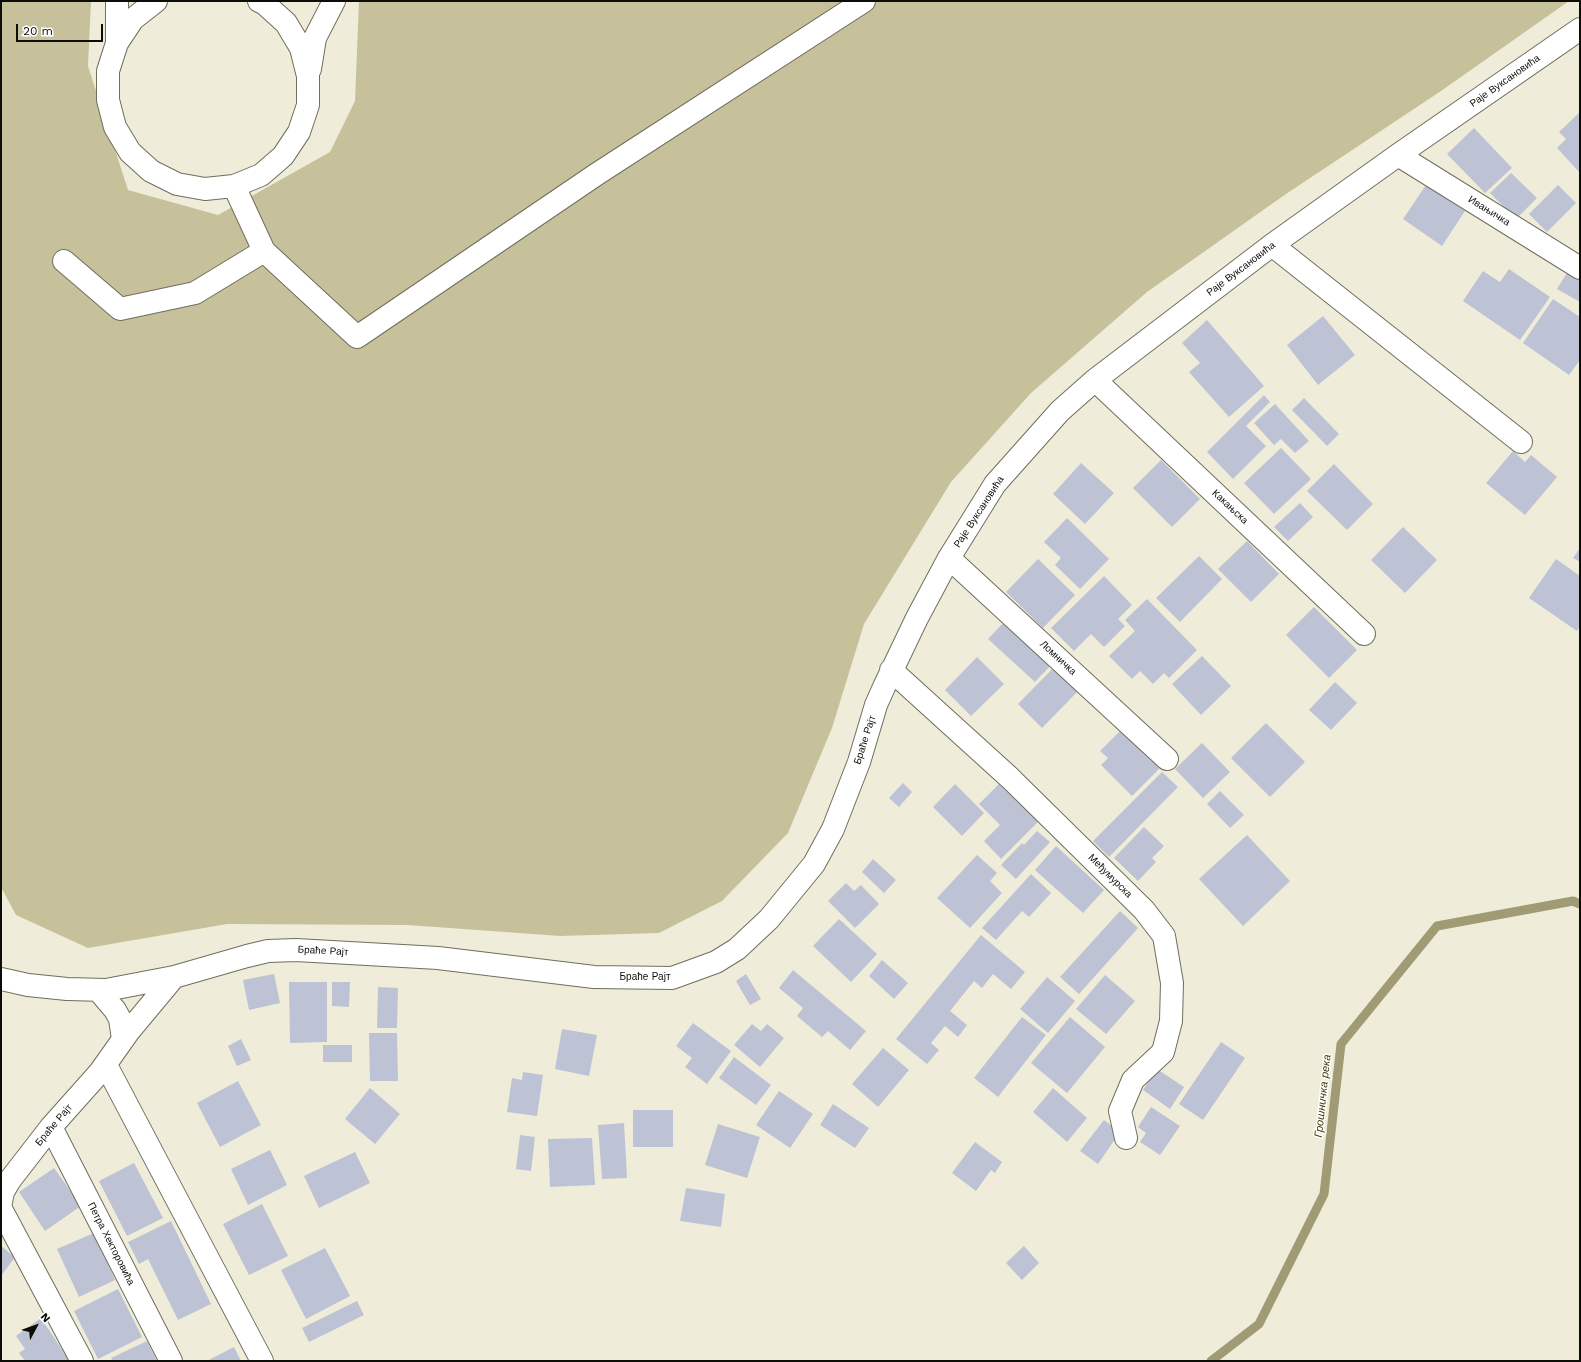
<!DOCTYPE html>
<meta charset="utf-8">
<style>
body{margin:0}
#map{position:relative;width:1581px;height:1362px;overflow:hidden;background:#efedd9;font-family:"Work Sans",sans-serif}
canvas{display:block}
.frame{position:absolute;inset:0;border:2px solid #0d0d07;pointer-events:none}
.north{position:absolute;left:16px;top:1306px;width:40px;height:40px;-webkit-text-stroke:3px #fff;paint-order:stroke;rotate:49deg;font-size:11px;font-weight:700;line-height:16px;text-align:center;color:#0d0d07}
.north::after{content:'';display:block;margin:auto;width:14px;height:18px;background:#0d0d07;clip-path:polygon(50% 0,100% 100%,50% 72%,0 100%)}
.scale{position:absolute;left:16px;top:24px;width:87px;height:18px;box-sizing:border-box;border:2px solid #0d0d07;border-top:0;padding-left:5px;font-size:12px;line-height:14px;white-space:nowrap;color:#0d0d07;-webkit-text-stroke:3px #fff;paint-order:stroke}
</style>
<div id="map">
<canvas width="1581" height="1362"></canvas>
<div class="frame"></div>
<div class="north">N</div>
<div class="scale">20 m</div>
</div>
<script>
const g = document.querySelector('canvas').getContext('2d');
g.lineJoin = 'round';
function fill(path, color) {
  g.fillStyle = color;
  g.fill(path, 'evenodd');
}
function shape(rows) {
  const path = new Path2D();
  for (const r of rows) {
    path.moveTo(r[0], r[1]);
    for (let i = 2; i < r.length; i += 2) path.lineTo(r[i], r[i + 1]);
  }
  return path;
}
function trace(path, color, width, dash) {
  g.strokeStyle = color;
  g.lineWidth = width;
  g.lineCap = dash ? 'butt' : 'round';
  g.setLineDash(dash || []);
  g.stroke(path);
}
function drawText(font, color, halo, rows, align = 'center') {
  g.font = font + ' "Work Sans",sans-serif';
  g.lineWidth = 3;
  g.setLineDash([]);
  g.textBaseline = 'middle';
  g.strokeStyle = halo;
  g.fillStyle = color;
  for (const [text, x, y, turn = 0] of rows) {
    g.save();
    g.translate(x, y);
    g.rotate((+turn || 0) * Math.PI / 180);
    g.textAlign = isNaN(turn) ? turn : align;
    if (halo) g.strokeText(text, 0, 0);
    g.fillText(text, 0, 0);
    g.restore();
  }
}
fill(shape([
 [1,1,91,1,88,66,128,190,218,215,330,152,355,101,359,1,1569,1,1441,91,1286,194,1147,292,1031,393,951,482,864,624,832,728,788,833,722,901,659,933,560,936,408,925,227,924,88,948,16,915,1,887]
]), '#c6c19b');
trace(shape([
 [1211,1361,1259,1324,1324,1194,1341,1044,1437,926,1573,901,1580,904]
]), '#a09b75', 9);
fill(shape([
 [1580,112,1580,173,1557,148,1566,139,1559,132],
 [1474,128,1512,168,1485,193,1447,154],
 [1511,173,1537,198,1516,219,1490,193],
 [1426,185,1465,211,1442,246,1403,219],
 [1558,185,1576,203,1547,232,1529,214],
 [1570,268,1580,274,1580,302,1557,289],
 [1509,269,1550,297,1520,340,1463,301,1483,271,1500,282],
 [1553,299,1580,317,1580,360,1569,375,1523,343],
 [1323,316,1355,355,1318,385,1287,345],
 [1207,320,1264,386,1229,417,1189,372,1200,363,1182,343],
 [1264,395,1270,402,1246,426,1266,446,1233,479,1207,452],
 [1304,398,1339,434,1327,446,1292,410],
 [1275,404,1309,441,1295,453,1281,439,1274,445,1254,423],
 [1281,448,1311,479,1274,514,1244,483],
 [1513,451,1525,462,1531,455,1557,477,1525,515,1486,483],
 [1161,460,1200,499,1172,527,1133,488],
 [1081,463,1114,493,1085,524,1053,494],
 [1334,464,1373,504,1347,530,1307,491],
 [1300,503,1313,517,1288,541,1274,527],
 [1067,518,1109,559,1080,589,1055,565,1061,558,1044,542],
 [1403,527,1437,560,1405,593,1371,560],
 [1247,541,1279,574,1251,602,1218,569],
 [1580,548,1580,562,1573,558],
 [1199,556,1222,579,1180,622,1156,598],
 [1038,559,1075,595,1043,628,1006,592],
 [1556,559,1580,576,1580,626,1577,631,1529,598],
 [1104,576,1132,605,1118,619,1125,626,1104,647,1091,634,1074,651,1051,628],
 [1147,599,1197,650,1169,678,1164,673,1153,684,1140,671,1132,679,1109,656,1135,631,1125,620],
 [1314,607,1357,650,1329,678,1286,635],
 [1005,621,1052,664,1035,682,988,639],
 [1202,656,1231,686,1201,715,1172,684],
 [977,657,1004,684,971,716,945,690],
 [1057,664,1081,688,1042,728,1018,704],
 [1335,682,1357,703,1331,730,1309,710],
 [1266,723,1305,762,1270,797,1231,758],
 [1122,729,1160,768,1132,796,1101,765,1108,758,1100,751],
 [1202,743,1230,772,1203,798,1175,769],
 [1162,772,1178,787,1109,857,1093,841],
 [1001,782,1039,821,1001,859,984,841,1000,825,979,804],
 [903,783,912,792,899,807,889,798],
 [955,784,984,813,962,836,933,807],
 [1220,791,1244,815,1230,828,1207,804],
 [1144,827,1164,846,1152,858,1156,862,1138,881,1114,858],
 [1037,831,1050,842,1016,879,1001,865,1022,843,1024,845],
 [1247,835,1290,881,1243,926,1199,879],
 [1056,846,1104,890,1083,913,1035,870],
 [977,855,997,873,990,881,1002,893,970,928,937,898],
 [873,859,896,880,884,893,862,872],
 [1031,874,1051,893,1029,917,1022,911,996,940,982,928],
 [846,883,854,891,861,885,879,904,855,928,828,901],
 [1120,911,1138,928,1079,994,1060,977],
 [839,919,877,954,851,982,813,946],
 [981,935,1025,972,1011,989,993,974,982,988,974,981,950,1011,967,1025,958,1037,945,1026,931,1043,939,1050,927,1064,896,1039],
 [882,960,908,983,894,999,869,976],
 [793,970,866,1031,850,1050,828,1031,822,1037,797,1016,803,1008,779,988],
 [274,974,280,1003,249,1010,243,980],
 [746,974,761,999,750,1005,736,981],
 [1105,975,1135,1001,1106,1034,1076,1009],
 [1047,977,1075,1001,1048,1033,1020,1009],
 [289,982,327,982,327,1042,290,1043],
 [332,982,350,982,349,1007,332,1006],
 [378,987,398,988,397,1028,377,1028],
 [1022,1017,1046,1035,998,1097,974,1078],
 [1070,1017,1105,1047,1067,1093,1031,1063],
 [693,1023,731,1051,707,1084,685,1067,692,1058,676,1046],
 [752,1024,761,1031,767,1024,784,1038,760,1067,734,1045],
 [562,1029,597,1035,589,1076,555,1069],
 [369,1033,397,1033,398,1081,370,1081],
 [241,1039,251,1060,237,1066,228,1046],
 [1221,1042,1245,1058,1203,1120,1179,1104],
 [323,1045,352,1045,352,1062,323,1062],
 [883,1048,909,1070,878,1107,852,1084],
 [734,1057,771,1085,756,1105,719,1078],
 [1157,1069,1184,1087,1170,1109,1143,1090],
 [523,1072,543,1075,537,1116,507,1112,512,1078,522,1080],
 [238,1081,261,1125,220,1147,197,1103],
 [370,1088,400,1114,375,1144,345,1119],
 [1053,1088,1087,1118,1067,1142,1033,1112],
 [779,1091,813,1114,790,1148,756,1125],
 [833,1104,869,1128,855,1148,820,1125],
 [1151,1107,1180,1126,1160,1155,1140,1142,1146,1133,1138,1127],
 [633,1110,673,1110,673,1147,633,1147],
 [1104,1120,1120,1132,1098,1164,1080,1151],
 [624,1123,627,1178,602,1179,598,1125],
 [718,1124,760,1137,747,1178,705,1165],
 [520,1135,535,1137,531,1171,516,1169],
 [592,1138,595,1185,550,1187,548,1139],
 [975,1142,1002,1162,995,1173,991,1170,976,1191,952,1173],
 [270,1150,287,1185,248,1205,231,1169],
 [355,1152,370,1183,319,1208,304,1176],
 [134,1163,163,1218,127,1236,99,1181],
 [54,1168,81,1206,45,1231,19,1192],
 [686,1188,725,1194,721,1227,680,1221],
 [262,1204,288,1256,249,1275,223,1224],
 [171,1221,211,1304,178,1320,148,1259,139,1264,128,1242],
 [94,1233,115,1280,79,1297,57,1249],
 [1,1246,15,1257,1,1276],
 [1024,1246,1039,1263,1022,1280,1006,1263],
 [325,1248,350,1296,306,1319,281,1270],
 [118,1289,142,1337,98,1359,74,1311],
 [357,1301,364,1315,309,1342,302,1328],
 [41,1318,69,1360,68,1361,25,1361,19,1353,25,1349,16,1336],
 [147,1341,157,1361,113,1361,111,1358],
 [234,1347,241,1361,207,1361]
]), '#bdc2d4');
const minor = shape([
 [117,1,117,43],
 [156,1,133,19,117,43,108,71,108,100,115,127,130,152,151,171,177,184,205,189,234,186,261,175,283,156,299,132,308,105,308,76,301,48,286,23,265,4,259,1],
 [310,69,315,38,334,1],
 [1398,155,1580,268],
 [234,186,264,251,357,337,597,174,864,1],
 [1272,245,1521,442],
 [64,261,120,309,195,293,264,251],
 [1095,380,1364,634],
 [949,558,1167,759],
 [891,670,1010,778,1144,910,1164,936,1172,983,1171,1021,1163,1052,1133,1080,1120,1111,1126,1138],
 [1,979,28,985,67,989,106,990,174,977,247,956,268,951,296,950,438,958,594,977,672,978,716,962,737,949,769,919,814,864,833,829,859,762,876,705,884,687,917,618,949,558,995,484,1060,411,1095,380,1272,245,1398,155,1580,29],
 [98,990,115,1010,120,1019,123,1039],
 [106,1065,262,1361],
 [51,1127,171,1361],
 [1,1202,3,1192,10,1180,51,1127,100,1072,129,1031,174,977],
 [1,1209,82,1361]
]);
trace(minor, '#706e5d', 24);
trace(minor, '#fff', 22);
drawText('10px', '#0d0d07', '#fff', [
 ["Раје Вуксановића",1505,81,-35],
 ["Ивањичка",1489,211,32],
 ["Раје Вуксановића",1241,269,-37],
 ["Какањска",1230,507,43],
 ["Раје Вуксановића",979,512,-57],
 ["Ломничка",1058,658,43],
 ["Браће Рајт",865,740,-72],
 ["Међумурска",1110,876,45],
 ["Браће Рајт",323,951,3],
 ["Браће Рајт",645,977],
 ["Браће Рајт",54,1125,-50],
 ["Петра Хекторовића",111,1244,63]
]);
drawText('italic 11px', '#3d3703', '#fff', [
 ["Грошничка река",1323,1096,-84]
]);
</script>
